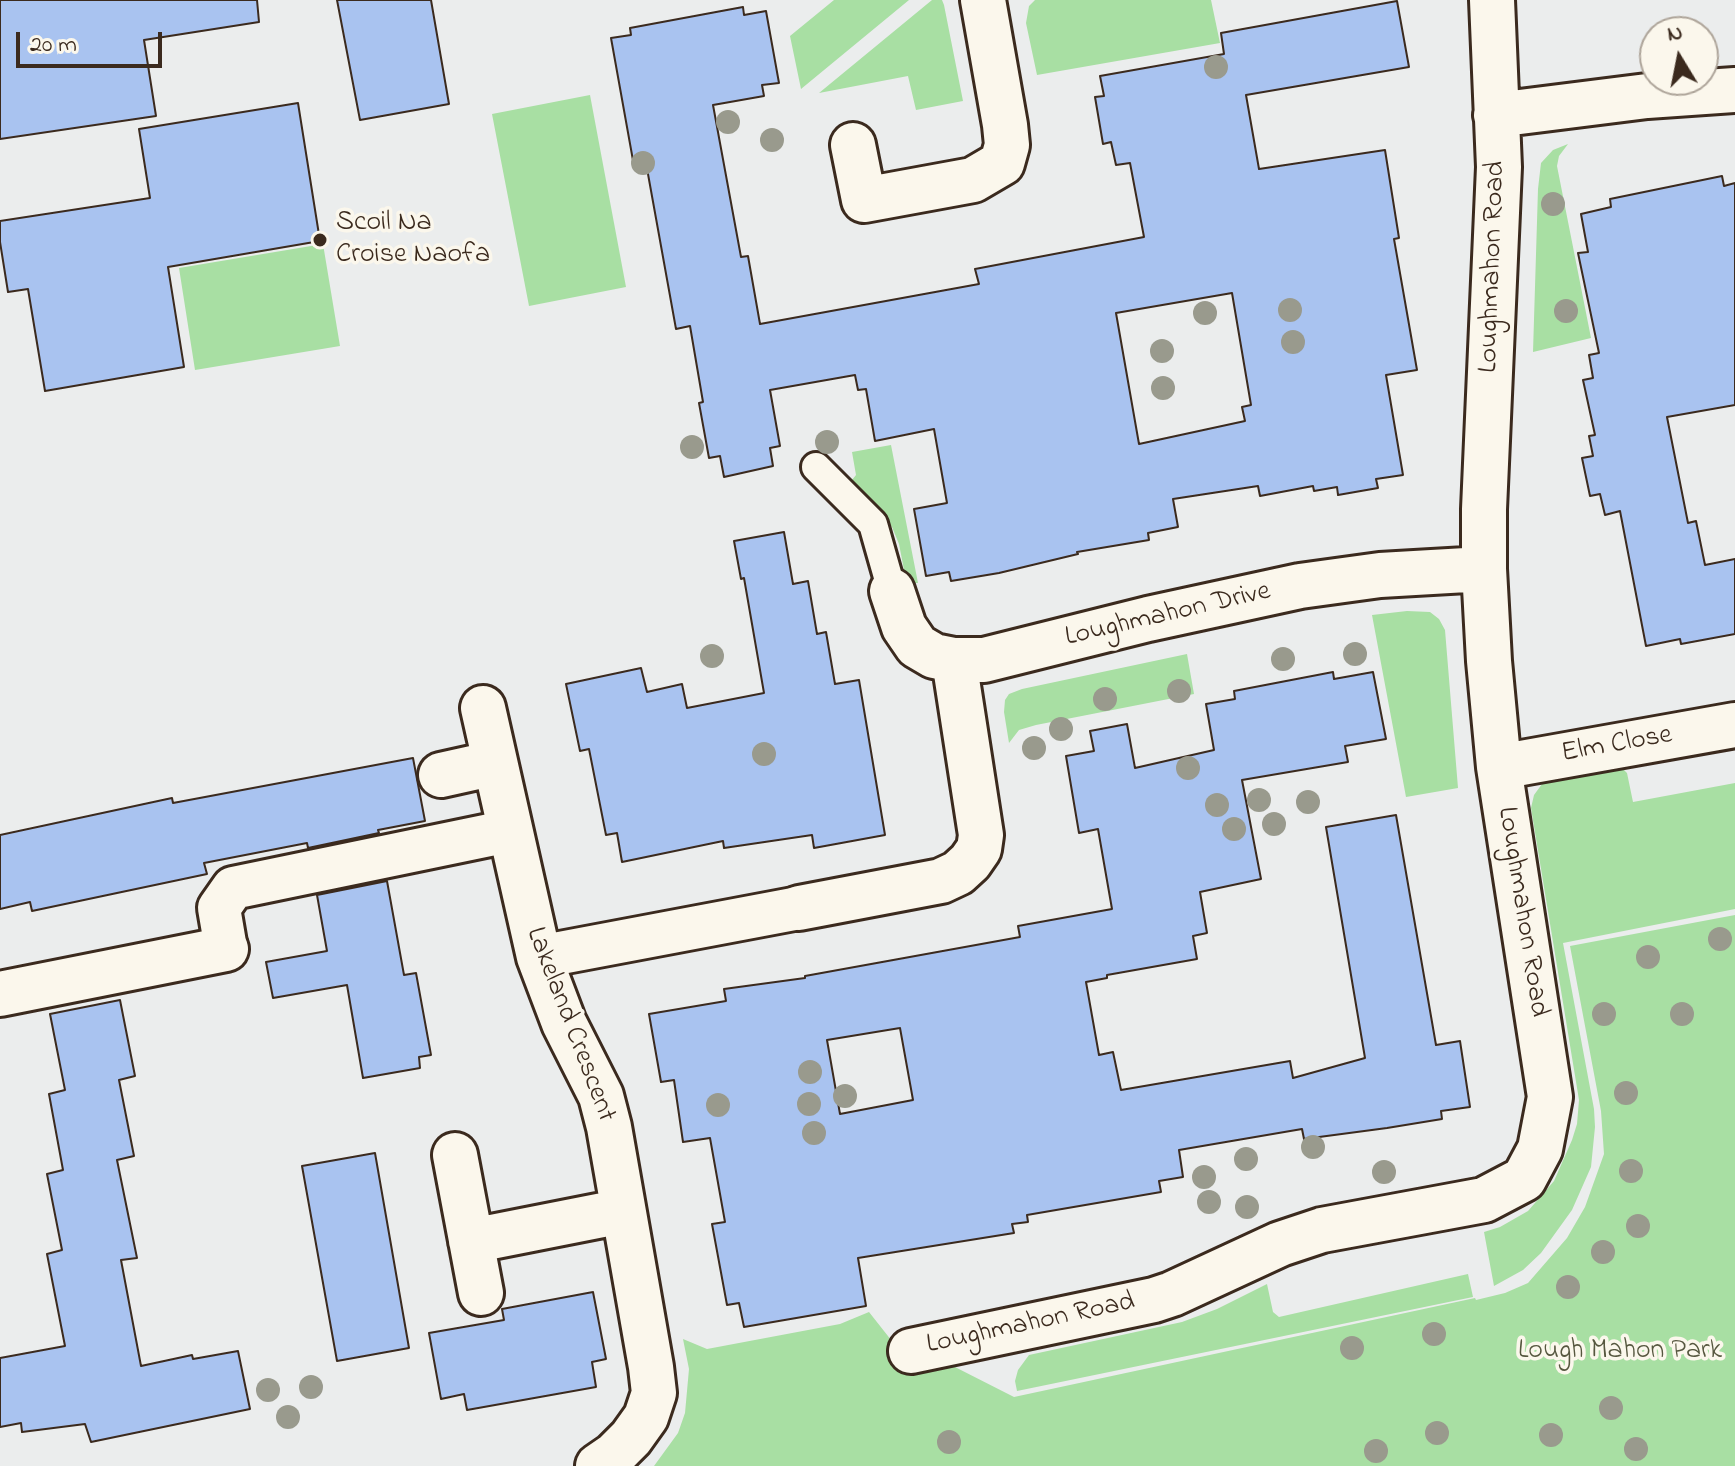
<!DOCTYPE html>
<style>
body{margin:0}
#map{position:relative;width:1735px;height:1466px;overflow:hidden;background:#ebeded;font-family:"Indie Flower",sans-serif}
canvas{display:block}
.north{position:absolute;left:1639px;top:16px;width:80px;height:80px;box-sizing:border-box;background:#fbf7ec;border:2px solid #aea59a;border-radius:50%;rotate:350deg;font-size:22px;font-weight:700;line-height:32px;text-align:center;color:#3b2a1e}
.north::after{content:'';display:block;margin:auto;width:28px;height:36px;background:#3b2a1e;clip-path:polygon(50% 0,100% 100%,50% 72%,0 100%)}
.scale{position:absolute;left:16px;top:32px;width:146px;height:36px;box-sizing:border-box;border:4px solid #3b2a1e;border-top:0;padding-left:10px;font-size:24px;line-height:28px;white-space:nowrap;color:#3b2a1e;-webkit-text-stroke:6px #fbf7ec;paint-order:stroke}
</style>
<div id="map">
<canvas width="1735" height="1466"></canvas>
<div class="north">N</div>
<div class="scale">20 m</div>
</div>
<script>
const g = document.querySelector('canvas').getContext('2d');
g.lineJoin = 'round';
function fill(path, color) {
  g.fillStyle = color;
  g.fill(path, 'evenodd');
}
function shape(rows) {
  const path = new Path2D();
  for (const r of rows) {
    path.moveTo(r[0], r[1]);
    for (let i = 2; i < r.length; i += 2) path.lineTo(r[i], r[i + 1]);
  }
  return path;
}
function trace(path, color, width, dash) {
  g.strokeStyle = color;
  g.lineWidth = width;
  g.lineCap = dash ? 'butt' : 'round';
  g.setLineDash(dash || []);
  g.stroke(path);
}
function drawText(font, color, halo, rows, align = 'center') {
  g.font = font + ' "Indie Flower",sans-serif';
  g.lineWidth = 7;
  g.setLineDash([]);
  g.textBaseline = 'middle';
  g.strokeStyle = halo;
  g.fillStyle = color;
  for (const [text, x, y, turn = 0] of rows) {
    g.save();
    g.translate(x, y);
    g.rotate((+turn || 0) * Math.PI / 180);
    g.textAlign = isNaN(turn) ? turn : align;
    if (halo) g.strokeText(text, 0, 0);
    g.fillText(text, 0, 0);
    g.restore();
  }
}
fill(shape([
 [834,0,909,0,801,89,790,36],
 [932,0,942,0,944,5,963,101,916,110,908,76,819,93],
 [1035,0,1211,0,1220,43,1037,75,1026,23,1029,6],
 [590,95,626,287,529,306,492,114],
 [1568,144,1559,156,1557,166,1591,338,1533,352,1538,189,1541,163,1553,150],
 [323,244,340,346,195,370,179,268],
 [891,445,918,583,909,583,905,575,899,544,892,527,848,485,856,475,852,452],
 [1407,611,1430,612,1439,619,1445,630,1458,788,1406,797,1372,615],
 [1187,654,1194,694,1036,725,1019,730,1009,743,1004,712,1005,700,1009,694,1022,689],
 [1621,767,1627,773,1633,802,1735,783,1735,909,1563,943,1594,1109,1595,1127,1591,1167,1572,1210,1541,1253,1523,1270,1494,1286,1484,1232,1500,1227,1528,1211,1554,1181,1572,1140,1577,1124,1579,1100,1531,808,1534,795,1542,784,1555,777],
 [1735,915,1735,1466,654,1466,678,1433,685,1413,689,1369,683,1339,707,1349,840,1324,869,1312,914,1369,951,1365,1014,1397,1475,1298,1476,1300,1505,1293,1528,1283,1567,1238,1585,1207,1604,1154,1601,1111,1570,946],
 [1468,1274,1473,1297,1017,1391,1015,1381,1018,1370,1029,1355,1182,1322,1217,1309,1267,1284,1273,1312,1279,1317]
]), '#a8dfa3');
const building = shape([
 [0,0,257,0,259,22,144,40,156,116,0,139,0,0],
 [337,0,431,0,449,104,360,120,337,0],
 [1397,1,1409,67,1246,95,1259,169,1385,150,1399,238,1394,239,1417,370,1386,375,1403,475,1376,479,1378,488,1338,495,1337,487,1314,491,1313,486,1260,496,1258,486,1173,499,1178,527,1148,533,1149,540,1077,552,1078,554,999,573,951,581,949,572,926,576,914,509,947,503,934,429,875,441,866,389,858,390,855,375,770,390,780,446,770,448,773,466,724,477,720,456,709,458,699,403,703,402,690,326,676,329,646,163,634,166,611,38,631,35,630,28,743,7,744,15,766,11,779,83,762,85,764,96,713,105,741,257,748,256,760,324,979,284,975,269,1144,237,1130,163,1116,165,1111,142,1103,144,1095,97,1104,96,1100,76,1224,54,1221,33,1397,1],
 [1232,293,1251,405,1242,407,1245,421,1139,444,1116,313,1232,293],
 [298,103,320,241,168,267,184,367,45,391,28,289,8,292,0,242,0,221,150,198,139,129,298,103],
 [1722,176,1724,186,1735,183,1735,405,1667,417,1688,523,1696,521,1705,565,1735,559,1735,634,1681,644,1680,639,1646,646,1620,511,1605,515,1600,494,1590,496,1582,458,1593,456,1589,436,1595,435,1583,380,1593,378,1589,355,1599,353,1578,253,1588,252,1581,214,1611,207,1610,199,1722,176],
 [784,532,793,584,808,581,817,634,826,632,835,684,859,680,885,835,814,848,812,835,724,848,723,841,622,862,617,833,606,835,589,749,580,751,566,684,641,668,647,692,682,684,687,708,764,693,744,578,741,579,734,541,784,532],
 [1333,672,1334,679,1373,672,1386,739,1345,746,1348,762,1242,780,1261,879,1200,892,1207,933,1193,936,1197,959,1107,975,1107,978,1086,982,1099,1055,1113,1052,1121,1090,1290,1061,1293,1078,1365,1058,1326,827,1396,815,1436,1045,1460,1041,1470,1107,1441,1111,1442,1119,1387,1128,1304,1139,1302,1129,1179,1150,1183,1177,1159,1181,1161,1192,1027,1215,1028,1222,1012,1224,1014,1233,858,1258,866,1306,744,1327,739,1303,727,1305,712,1224,725,1222,710,1138,683,1142,674,1080,661,1082,649,1014,726,1001,724,989,805,978,805,976,1020,937,1018,926,1112,909,1098,829,1079,833,1066,756,1094,751,1090,731,1127,724,1135,768,1214,750,1206,704,1235,699,1234,691,1333,672],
 [900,1028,913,1100,840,1114,827,1040,900,1028],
 [413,758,425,821,378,830,379,833,308,848,307,843,204,863,207,874,117,893,32,911,30,902,0,909,0,835,172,798,173,803,413,758],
 [387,881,404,975,416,973,431,1055,419,1057,420,1068,363,1078,347,985,273,998,266,962,327,951,317,895,387,881],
 [120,1000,135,1076,119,1080,134,1156,117,1160,137,1258,121,1260,141,1366,192,1355,193,1359,238,1351,250,1409,91,1442,85,1424,22,1432,21,1423,0,1427,0,1358,65,1346,47,1254,62,1250,47,1174,63,1170,49,1094,65,1090,50,1014,120,1000],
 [375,1153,409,1348,337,1361,302,1166,375,1153],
 [593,1292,606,1359,592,1362,596,1387,467,1410,464,1394,441,1399,429,1333,504,1320,502,1309,593,1292]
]);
fill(building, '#a9c3f0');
trace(building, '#3b2a1e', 2);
const service = shape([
 [816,467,873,524,892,591]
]);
const pedestrian = shape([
 [226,949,219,908,233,888,509,831],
 [539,957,799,908]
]);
const minor = shape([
 [1496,115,1647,96,1735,90],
 [853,145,864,200,973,180,1002,163,1007,145,1005,125,983,0],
 [892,591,904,627,917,646,934,656,954,660,984,660,1148,619,1300,586,1380,575,1484,569],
 [483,708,539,957,564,1023,601,1096,609,1127,651,1367,654,1393,646,1417,631,1438,614,1455,598,1466],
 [1499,767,1735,725],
 [441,775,495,763],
 [799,908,941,881,958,873,970,862,979,849,981,835,954,660],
 [0,994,226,949],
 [455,1155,481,1293],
 [471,1241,623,1211],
 [911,1351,1154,1300,1172,1294,1280,1244,1322,1230,1484,1200,1524,1179,1540,1149,1550,1097,1499,767,1489,661,1484,569,1484,509,1499,167,1492,0]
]);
trace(service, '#3b2a1e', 34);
trace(pedestrian, '#3b2a1e', 48);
trace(minor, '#3b2a1e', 50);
trace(service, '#fbf7ec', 28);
trace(pedestrian, '#fbf7ec', 42);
trace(minor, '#fbf7ec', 44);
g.fillStyle = '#999a8d';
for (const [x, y] of [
 [1216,67],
 [728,122],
 [772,140],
 [643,163],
 [1553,204],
 [1290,310],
 [1566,311],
 [1205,313],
 [1293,342],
 [1162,351],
 [1163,388],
 [827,442],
 [692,447],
 [1355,654],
 [712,656],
 [1283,659],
 [1179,691],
 [1105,699],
 [1061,729],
 [1034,748],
 [764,754],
 [1188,768],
 [1259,800],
 [1308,802],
 [1217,805],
 [1274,824],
 [1234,829],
 [1720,939],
 [1648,957],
 [1604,1014],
 [1682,1014],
 [810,1072],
 [1626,1093],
 [845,1096],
 [809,1104],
 [718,1105],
 [814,1133],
 [1313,1147],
 [1246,1159],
 [1631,1171],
 [1384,1172],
 [1204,1177],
 [1209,1202],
 [1247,1207],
 [1638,1226],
 [1603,1252],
 [1568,1287],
 [1434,1334],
 [1352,1348],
 [311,1387],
 [268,1390],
 [1611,1408],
 [288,1417],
 [1437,1433],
 [1551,1435],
 [949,1442],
 [1636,1449],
 [1376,1451]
]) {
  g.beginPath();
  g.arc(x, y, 12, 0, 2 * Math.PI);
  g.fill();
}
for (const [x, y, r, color] of [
 [320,240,8,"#3b2a1e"]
]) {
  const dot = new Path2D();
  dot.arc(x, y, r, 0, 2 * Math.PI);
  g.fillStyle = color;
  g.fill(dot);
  trace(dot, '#fbf7ec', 3);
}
drawText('28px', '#3b2a1e', '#fbf7ec', [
 ["Scoil Na",336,224],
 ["Croise Naofa",336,256]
], 'left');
drawText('28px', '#3b2a1e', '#fbf7ec', [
 ["Loughmahon Road",1494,267,-88],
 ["Loughmahon Drive",1168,616,-13],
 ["Elm Close",1617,746,-10],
 ["Loughmahon Road",1521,912,81],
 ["Lakeland Crescent",569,1025,69],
 ["Loughmahon Road",1031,1325,-12]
]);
drawText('28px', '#56573f', '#fbf7ec', [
 ["Lough Mahon Park",1620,1352]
]);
</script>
